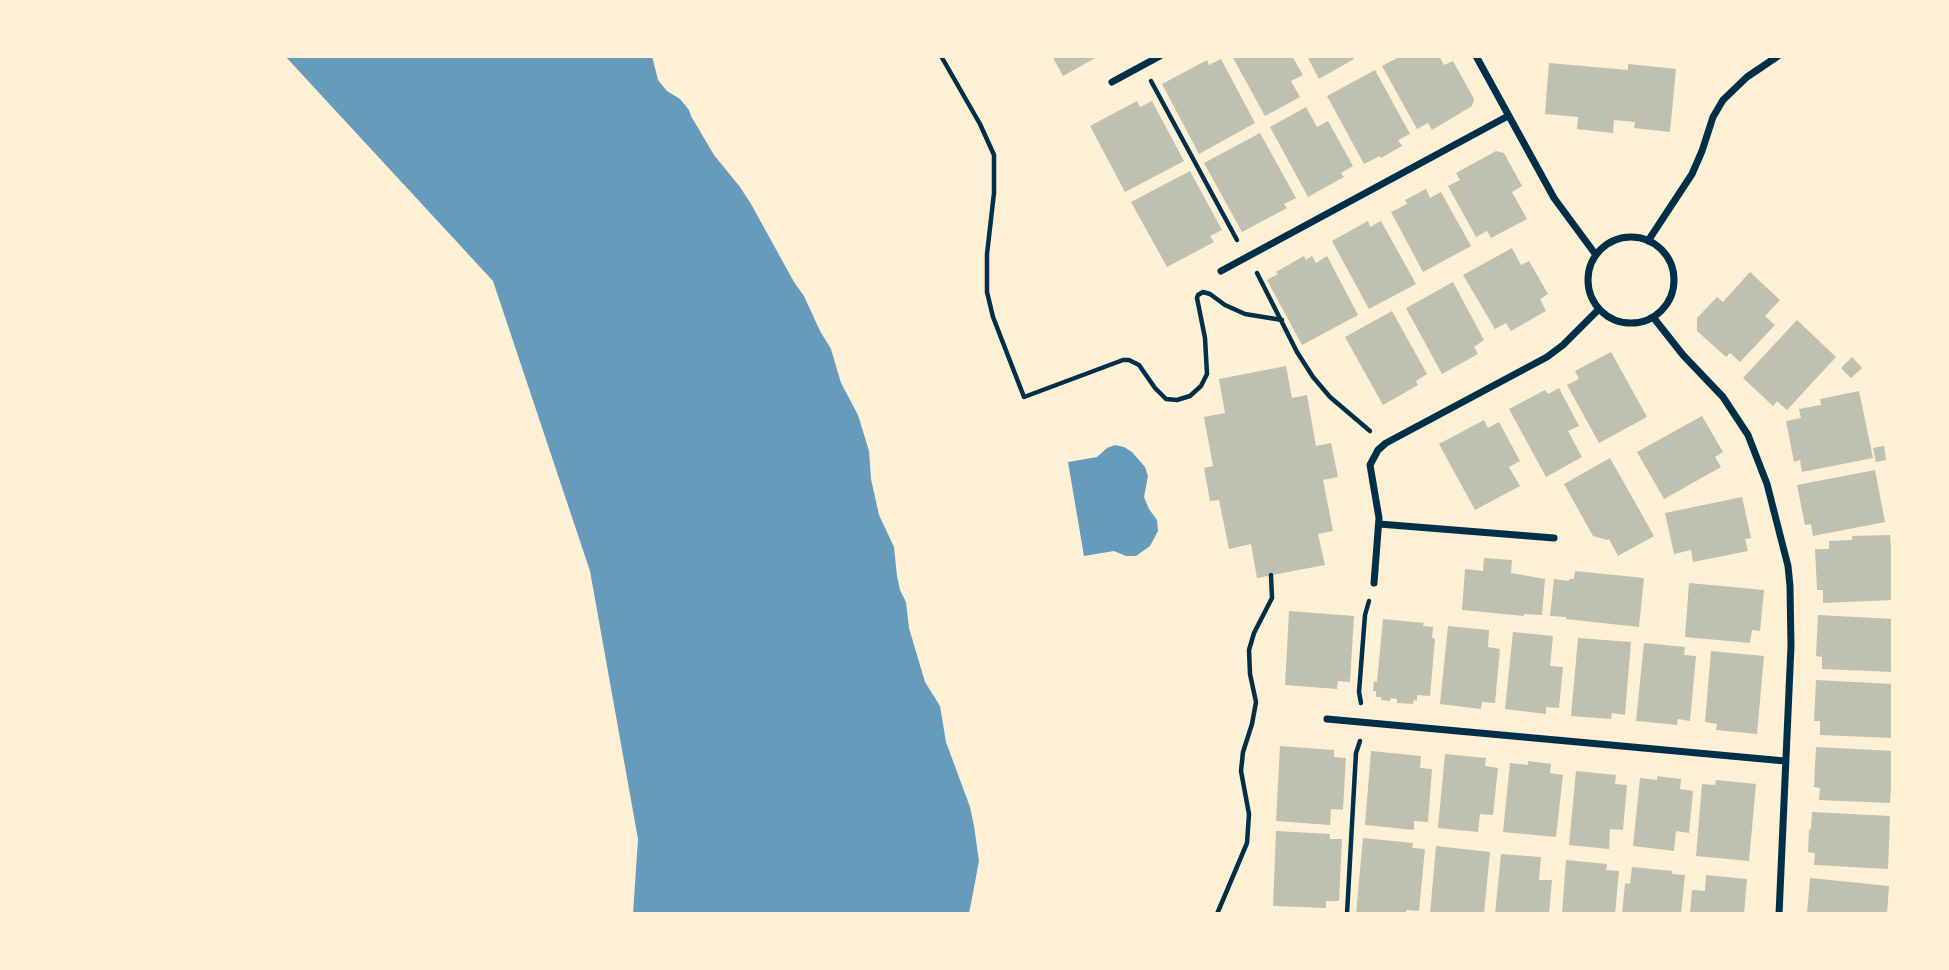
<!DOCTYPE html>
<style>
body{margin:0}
#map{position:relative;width:1949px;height:970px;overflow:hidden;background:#fdf0d5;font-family:Ubuntu,sans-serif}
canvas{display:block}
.frame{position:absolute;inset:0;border:58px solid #fdf0d5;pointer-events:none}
</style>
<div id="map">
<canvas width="1949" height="970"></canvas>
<div class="frame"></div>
</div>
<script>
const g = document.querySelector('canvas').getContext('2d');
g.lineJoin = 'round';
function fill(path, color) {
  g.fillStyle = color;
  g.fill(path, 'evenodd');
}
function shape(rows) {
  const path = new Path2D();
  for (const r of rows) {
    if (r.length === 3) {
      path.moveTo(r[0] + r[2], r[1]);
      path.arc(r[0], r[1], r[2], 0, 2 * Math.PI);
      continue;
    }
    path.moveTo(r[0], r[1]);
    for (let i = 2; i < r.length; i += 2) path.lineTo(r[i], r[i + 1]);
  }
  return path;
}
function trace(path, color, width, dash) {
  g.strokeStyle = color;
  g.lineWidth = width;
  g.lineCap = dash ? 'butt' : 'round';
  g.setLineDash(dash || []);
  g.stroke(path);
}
fill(shape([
 [285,56,652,56,658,80,667,91,680,99,689,110,691,116,714,155,740,187,751,204,794,282,804,296,820,331,831,349,841,383,858,415,869,451,871,479,879,515,894,547,897,576,900,590,906,602,909,628,925,682,940,706,946,742,970,807,974,826,979,861,969,914,633,914,638,839,590,571,493,281],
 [1115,445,1124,447,1132,452,1145,467,1148,476,1144,497,1149,509,1157,520,1158,531,1150,546,1136,556,1126,556,1114,551,1084,556,1068,462,1097,457,1107,448]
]), '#669bbc');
fill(shape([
 [1052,56,1099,56,1063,76],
 [1232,56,1292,56,1303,75,1291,81,1300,97,1265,116],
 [1307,56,1353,56,1354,59,1319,79],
 [1401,56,1439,56,1444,65,1453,61,1474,99,1472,106,1432,130,1428,123,1417,129,1382,66],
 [1221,59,1255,123,1199,154,1162,84,1207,60,1209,65],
 [1549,63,1628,70,1628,64,1676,69,1670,132,1634,128,1635,122,1614,120,1613,133,1577,129,1578,117,1545,114],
 [1375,70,1410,134,1398,140,1402,146,1381,158,1380,156,1364,164,1327,96],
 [1137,101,1140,107,1152,101,1184,161,1125,192,1090,126],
 [1306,107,1317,127,1328,121,1353,166,1341,173,1344,177,1308,197,1270,127],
 [1260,133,1296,198,1284,204,1287,208,1242,232,1204,163],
 [1496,151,1504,153,1522,186,1512,192,1527,219,1491,238,1487,231,1476,237,1448,186,1460,180,1456,173],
 [1190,171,1222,230,1210,236,1214,242,1167,267,1131,202],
 [1426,189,1430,198,1441,192,1471,246,1423,272,1391,212,1407,204,1405,200],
 [1368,221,1370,227,1381,221,1416,284,1369,309,1332,241],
 [1512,248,1521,265,1529,261,1548,294,1540,299,1546,311,1511,331,1506,323,1495,329,1463,275],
 [1304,256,1306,260,1312,256,1316,263,1327,256,1358,315,1302,345,1267,280,1278,274,1276,272],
 [1750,272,1780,300,1765,316,1775,325,1740,362,1730,353,1726,357,1697,331,1697,318,1717,297,1723,302],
 [1453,282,1484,340,1474,347,1478,354,1442,374,1406,308],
 [1392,311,1427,374,1416,381,1418,385,1383,405,1345,337],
 [1797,320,1836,357,1787,410,1777,401,1773,406,1743,378],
 [1611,352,1647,417,1599,443,1567,385,1579,379,1575,371],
 [1852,357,1862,368,1851,378,1841,368],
 [1286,366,1292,398,1307,395,1316,446,1331,443,1338,477,1323,480,1333,531,1318,534,1325,565,1257,578,1251,544,1229,549,1219,500,1210,501,1204,468,1213,466,1204,417,1225,413,1219,379],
 [1559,388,1579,426,1568,431,1582,457,1546,477,1509,409,1545,390,1548,394],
 [1859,391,1873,458,1802,472,1800,460,1794,462,1786,421,1801,418,1799,409,1821,405,1820,399],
 [1702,416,1723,452,1715,457,1721,467,1664,499,1637,452],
 [1484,420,1488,428,1499,422,1520,461,1509,467,1520,486,1475,510,1439,444],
 [1884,446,1886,460,1876,462,1873,448],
 [1610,458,1654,536,1618,556,1609,539,1607,540,1593,536,1564,484],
 [1875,470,1885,522,1813,536,1811,524,1805,525,1797,485],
 [1742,497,1751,538,1745,539,1748,551,1693,562,1691,550,1674,554,1665,513],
 [1890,535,1891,549,1893,549,1893,600,1823,603,1823,590,1817,590,1815,549,1829,549,1829,541,1852,540,1852,536],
 [1484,558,1512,560,1511,573,1545,579,1542,615,1524,614,1524,616,1462,610,1465,569,1483,571],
 [1575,571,1644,578,1639,627,1566,619,1566,617,1550,616,1554,579,1569,581,1569,579,1574,579],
 [1689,583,1764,590,1760,631,1752,630,1750,643,1685,637],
 [1289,611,1354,616,1350,682,1338,681,1337,689,1285,685],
 [1818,615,1893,619,1893,672,1822,669,1822,657,1816,656],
 [1383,619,1424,623,1423,626,1433,627,1432,638,1435,639,1430,696,1417,695,1417,701,1414,700,1413,704,1397,703,1397,699,1391,698,1390,701,1381,700,1381,697,1376,697,1376,691,1373,691,1374,681,1377,682],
 [1448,626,1489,630,1488,647,1500,649,1495,703,1482,702,1481,709,1440,704],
 [1513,632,1553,636,1550,666,1563,667,1559,708,1546,707,1546,714,1505,709],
 [1578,638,1631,642,1625,715,1612,713,1611,719,1571,716],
 [1644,643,1685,647,1684,655,1696,656,1690,721,1678,719,1677,725,1636,721],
 [1711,651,1764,656,1757,734,1716,730,1717,724,1705,722],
 [1816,680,1893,684,1893,738,1820,735,1820,721,1814,721],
 [1280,746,1334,750,1334,757,1346,758,1343,810,1331,809,1330,825,1276,821],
 [1816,747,1893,751,1890,803,1819,800,1820,788,1814,787],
 [1371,751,1421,756,1420,768,1432,769,1428,822,1414,821,1414,830,1365,825],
 [1445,754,1486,758,1485,766,1498,768,1493,815,1480,814,1478,832,1438,828],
 [1528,761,1551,764,1550,773,1563,775,1556,837,1503,832,1510,763,1528,765],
 [1576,771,1616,775,1615,784,1627,785,1623,830,1610,829,1609,849,1569,845],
 [1657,776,1681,779,1680,789,1693,791,1689,833,1676,831,1674,851,1633,846,1640,778,1657,780],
 [1716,780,1756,784,1749,861,1696,856,1702,784,1715,785],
 [1812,812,1890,816,1888,869,1814,865,1815,853,1808,852,1809,830,1811,829],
 [1276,831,1330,834,1330,839,1342,839,1339,901,1326,901,1326,908,1273,906],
 [1363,838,1413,843,1412,848,1425,849,1419,911,1406,910,1406,914,1356,913],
 [1436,846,1490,852,1484,914,1430,914],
 [1501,854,1541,857,1539,880,1552,880,1549,914,1495,914],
 [1566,860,1607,864,1606,870,1619,871,1615,914,1562,914],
 [1632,867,1672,871,1672,874,1685,875,1681,914,1622,914,1625,883,1630,884],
 [1706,875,1747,879,1744,914,1690,914,1692,890,1705,891],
 [1810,878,1889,886,1887,914,1807,914]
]), '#bec0b2');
trace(shape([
 [941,56,980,124,994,155,994,193,987,254,987,292,993,317,1024,397,1123,360,1129,360,1139,365,1155,388,1166,399,1177,400,1190,396,1201,386,1207,374,1205,338,1197,298,1198,295,1203,292,1210,294,1225,305,1245,314,1282,320],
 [1151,81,1237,240],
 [1257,273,1297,352,1313,377,1330,397,1370,431],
 [1361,703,1359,692,1365,615,1369,601],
 [1217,914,1247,843,1249,814,1241,771,1243,752,1252,724,1256,702,1250,674,1249,650,1254,633,1272,598,1271,575],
 [1347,914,1355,770,1356,753,1360,741]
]), '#003049', 4.5);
trace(shape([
 [1476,56,1554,198,1596,255],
 [1112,82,1160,56],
 [1631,280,43],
 [1648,241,1692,174,1702,151,1713,117,1723,100,1747,77,1778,56],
 [1221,271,1508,116],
 [1653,317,1683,355,1723,397,1748,435,1767,484,1788,566,1790,586,1791,646,1779,914],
 [1379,524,1554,538],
 [1374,583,1379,518,1370,465,1378,450,1386,443,1547,357,1563,345,1599,309],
 [1327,719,1785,761]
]), '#003049', 7);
</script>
